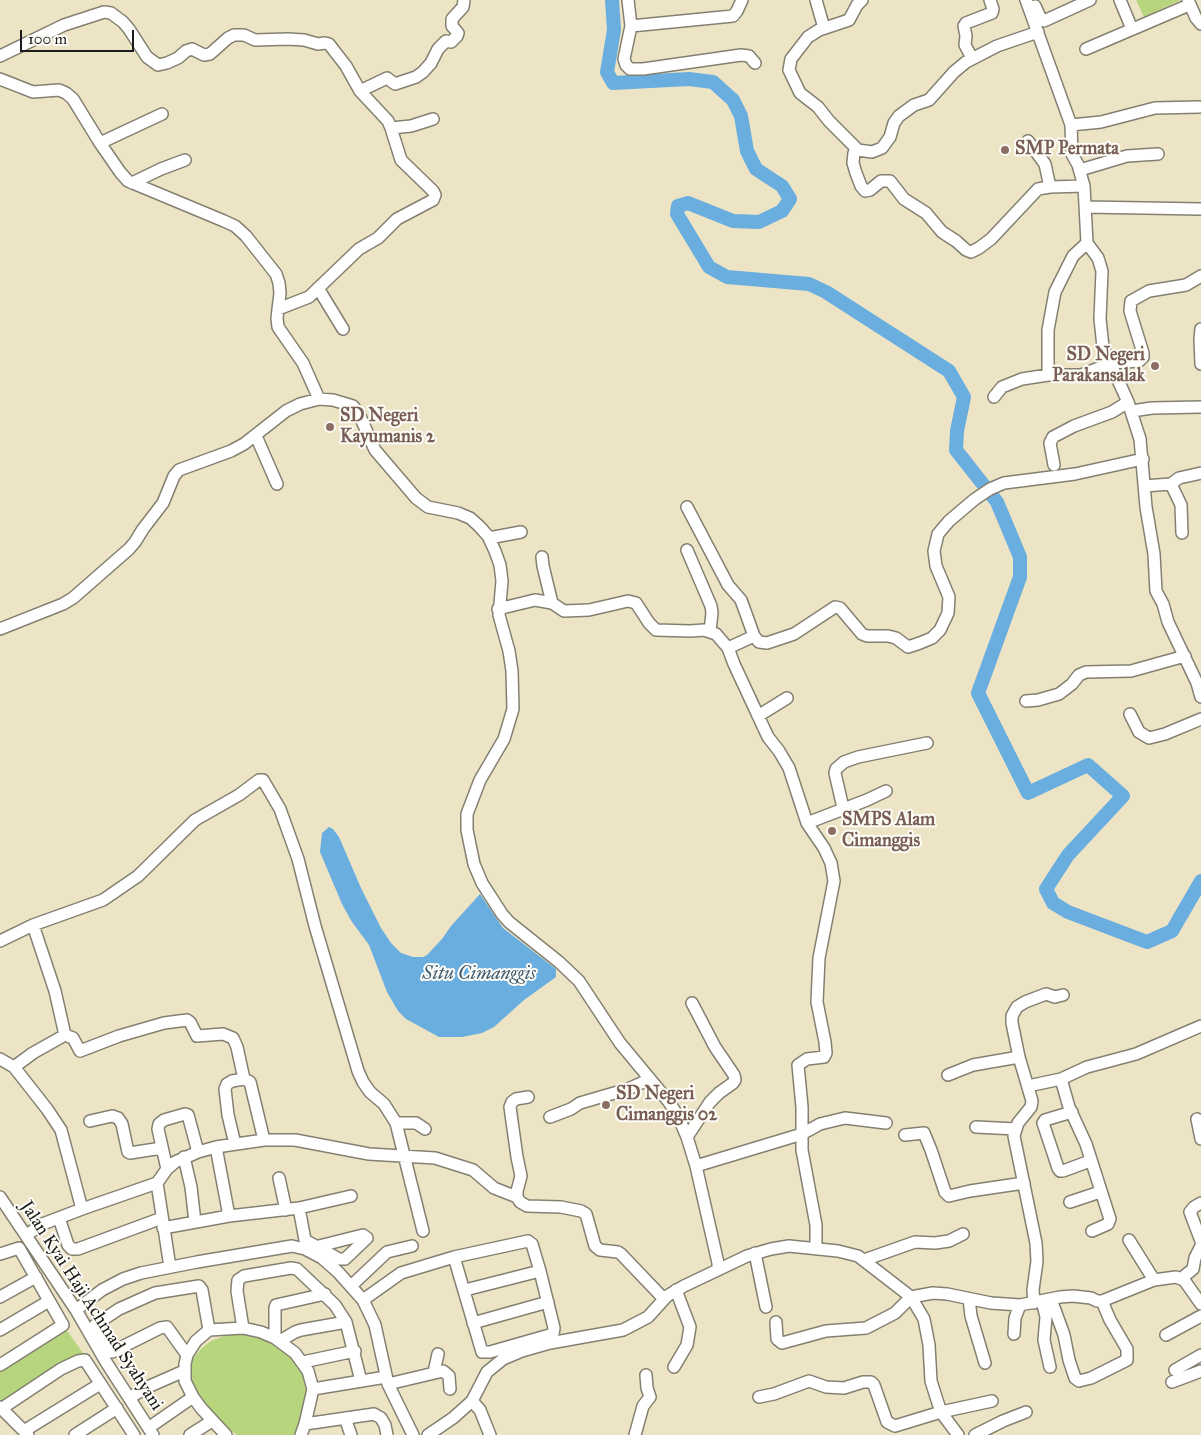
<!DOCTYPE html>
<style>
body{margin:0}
#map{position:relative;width:1201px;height:1435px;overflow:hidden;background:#ede4c6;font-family:"IM FELL Great Primer",serif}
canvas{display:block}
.scale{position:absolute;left:20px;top:30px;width:114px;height:22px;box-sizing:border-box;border:2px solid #1c1c1c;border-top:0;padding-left:6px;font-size:15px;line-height:18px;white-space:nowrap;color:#1c1c1c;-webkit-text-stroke:4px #fdfcf7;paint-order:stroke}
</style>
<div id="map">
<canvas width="1201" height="1435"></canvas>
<div class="scale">100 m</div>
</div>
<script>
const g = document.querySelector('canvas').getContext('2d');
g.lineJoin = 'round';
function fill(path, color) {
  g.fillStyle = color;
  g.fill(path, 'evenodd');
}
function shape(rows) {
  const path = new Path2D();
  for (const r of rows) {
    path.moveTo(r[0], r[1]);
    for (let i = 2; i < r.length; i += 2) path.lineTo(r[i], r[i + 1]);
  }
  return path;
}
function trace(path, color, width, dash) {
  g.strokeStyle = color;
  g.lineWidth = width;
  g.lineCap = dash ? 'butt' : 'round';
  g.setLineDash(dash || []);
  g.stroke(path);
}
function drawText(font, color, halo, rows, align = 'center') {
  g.font = font + ' "IM FELL Great Primer",serif';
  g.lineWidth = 4;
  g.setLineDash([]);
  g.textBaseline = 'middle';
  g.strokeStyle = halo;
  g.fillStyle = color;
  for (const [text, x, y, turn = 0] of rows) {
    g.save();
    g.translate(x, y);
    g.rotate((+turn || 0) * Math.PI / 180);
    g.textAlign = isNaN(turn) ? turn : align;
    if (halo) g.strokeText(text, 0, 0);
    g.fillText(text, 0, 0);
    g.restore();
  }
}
fill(shape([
 [1136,0,1181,0,1144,17],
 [65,1328,83,1353,3,1403,0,1399,0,1372],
 [238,1333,277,1341,301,1367,309,1393,300,1428,295,1435,237,1435,220,1422,191,1390,186,1370,190,1362,202,1348,211,1341,227,1335]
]), '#b7d57c');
fill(shape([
 [329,827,333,829,339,837,361,888,381,928,391,943,401,953,413,957,423,957,427,955,442,939,451,926,480,894,503,928,556,969,556,977,524,1000,494,1027,482,1033,462,1037,439,1037,406,1019,398,1011,387,992,369,945,352,922,342,904,320,852,322,833]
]), '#69aedf');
trace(shape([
 [612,0,614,30,607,72,613,83,689,79,713,82,733,100,741,116,747,151,756,169,782,186,790,199,782,211,759,222,733,221,688,203,678,206,677,214,709,267,727,277,809,284,826,292,949,371,964,397,957,431,956,450,997,502,1020,557,1020,577,978,693,1028,793,1088,765,1123,796,1068,855,1046,889,1053,903,1068,912,1147,942,1172,931,1201,881]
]), '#69aedf', 14);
const minor = shape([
 [628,0,631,26,624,59,626,65,630,69,643,69,741,55,749,56,755,63],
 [816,0,824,28],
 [1026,0,1071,125,1072,154,1078,165,1084,186,1087,243,1098,258,1102,271,1100,319,1103,347,1128,402,1140,439,1146,507,1154,554,1156,591,1163,604,1168,622,1197,683,1201,697],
 [1120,0,1132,29],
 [1188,0,1196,18,1201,24],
 [1035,6,1041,19,1044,21,1090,0],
 [631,26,733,16,737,11,742,0],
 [1038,32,997,46,966,62,954,72,929,100,914,105,899,116,894,123,890,137,882,148,872,152,858,150,854,153,853,163,856,173,861,186,865,191,870,190,881,181,890,181,904,199,926,213,942,232,956,241,966,250,971,252,979,248,991,239,1038,189,1050,187,1084,186],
 [1086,49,1189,5],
 [0,56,64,25,104,12,111,13,123,22,129,29,147,57,158,65,167,63,178,58,186,51,192,49,204,55,210,54,228,38,234,35,244,35,255,40,288,39,304,40,318,44,325,43,329,44,346,66,360,91,388,121,391,128,401,160,433,191,435,195,433,200,397,219,378,238,359,249,309,297,278,309],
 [972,58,965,45,966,36,964,26,966,23,992,13,993,9,990,0],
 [0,79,33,92,59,90,66,93,73,99,100,143,120,172,128,181,224,221,235,226,246,236,276,274,279,283,280,293,277,318,278,327,303,363,319,399],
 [360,91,387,78,395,84,416,77,423,72,431,63,438,49,446,41,451,42,457,36,458,33,452,26,452,19,463,7,464,0],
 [1071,125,1101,122,1155,108,1199,107],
 [391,128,411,126,433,119],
 [1028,141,1045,164,1050,187],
 [100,143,162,114],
 [858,150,829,121,818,107,800,93,789,70,791,59,808,37,819,30,849,20,857,5,862,0],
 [1080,170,1127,156,1158,154],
 [132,183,161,169,185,160],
 [1085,207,1201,209],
 [318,288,343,329],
 [1201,329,1200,339,1201,364],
 [1048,375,1048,330,1055,292,1073,256,1087,243],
 [994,397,1002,387,1022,379,1048,375,1081,375,1111,363,1139,361,1143,357,1143,353,1130,311,1131,301,1149,291,1186,285,1201,276],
 [1132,411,1152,408,1201,407],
 [256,436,277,484],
 [1054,465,1050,443,1053,437,1074,426,1112,412,1128,402],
 [1171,484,1181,505,1182,533],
 [1144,486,1171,484,1179,478,1201,473],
 [687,507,728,585,741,600,754,636,728,648],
 [489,538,521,532],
 [687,550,711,606,712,613,710,631],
 [542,557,543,566,552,603],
 [498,609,535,600,552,603,564,611,589,610,628,601,636,603,649,623,656,630,690,631,704,630,716,634,728,648,734,664,768,737,779,751,789,768,807,823,824,848,831,863,834,881,819,958,817,1002,825,1042,826,1053,824,1057,807,1059,798,1065,802,1107,802,1134,696,1166],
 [0,629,63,604,73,598,129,549,135,542,143,529,163,503,174,476,179,470,231,451,244,444,286,411,300,404,319,399,333,400,353,406,359,414,375,450,416,498,428,507,458,513,470,518,479,526,488,536,495,551,500,565,502,581,499,615,509,651,512,671,513,709,504,739,480,780,467,814,467,830,474,864,482,883,502,914,509,922,559,962,579,981,620,1043,669,1102,678,1116,687,1137,696,1166,718,1263,718,1269],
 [754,636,759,642,767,643,794,634,835,607,840,608,862,634,867,636,888,636,896,638,908,647,920,643,932,638,940,630,948,613,949,597,936,566,934,551,938,534,949,521,975,499,990,489,1004,483,1075,474,1143,459],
 [1026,701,1038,700,1059,694,1072,684,1079,675,1086,672,1131,671,1185,656],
 [1130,714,1139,732,1149,738,1165,734,1201,719],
 [758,716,787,698],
 [843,808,835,773,836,769,844,762,858,757,927,743],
 [807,823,867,800,886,791],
 [33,925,55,991,65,1035],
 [0,941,33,925,103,900,138,876,195,820,239,795,259,780,263,780,280,809,298,859,315,926,358,1071,363,1082,370,1092,384,1104,396,1123,423,1231],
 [0,1059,14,1067,47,1109,61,1130,82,1209],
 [14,1067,33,1053,65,1035,73,1038,80,1051,119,1036,164,1023,187,1020,190,1022,197,1036,223,1034,233,1038,237,1047,244,1079],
 [948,1075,973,1065,1019,1057],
 [1061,1079,1069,1107,1086,1144,1110,1219,1108,1224,1092,1231],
 [1028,1086,1061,1079,1087,1067,1136,1054,1201,1026],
 [1072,1112,1045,1120,1043,1123,1058,1168,1060,1171,1063,1171,1090,1161],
 [550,1117,571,1109,580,1103,628,1089,650,1079],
 [1197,1119,1201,1139],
 [90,1121,112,1116,118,1118,122,1124,128,1152,130,1153,162,1148],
 [396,1123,416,1123,425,1129],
 [976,1127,1016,1129],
 [905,1135,924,1133,931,1150,945,1192,949,1196,970,1191,1024,1183],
 [687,1137,710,1102,719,1093,733,1083,735,1080,734,1075,715,1047,692,1003],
 [235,1144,228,1115,225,1089,227,1084,232,1081,244,1079,250,1082,264,1140],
 [216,1147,229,1216],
 [184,1157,191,1187,195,1222],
 [167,1169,158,1129,159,1124,164,1120,185,1114,188,1115,198,1152],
 [279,1178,286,1210],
 [157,1183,170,1267],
 [0,1197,76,1310,106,1362,153,1435],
 [517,1197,517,1191,521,1176,517,1157,510,1107,512,1102,516,1099,528,1097],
 [1070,1202,1100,1192],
 [1201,1203,1194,1207,1190,1212,1201,1241],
 [299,1208,305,1240,339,1259,345,1259,367,1238,363,1235,319,1246],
 [59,1218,68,1245,72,1249,78,1249,162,1218],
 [163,1228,229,1216,299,1208,351,1196],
 [27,1235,40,1225,82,1209,157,1183,167,1169,175,1162,198,1152,216,1147,264,1140,295,1140,369,1154,435,1158,473,1170,494,1188,517,1197,520,1202,527,1206,561,1207,581,1211,586,1214,588,1221,595,1246,600,1250,618,1252,621,1254,664,1299],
 [1129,1240,1154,1280],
 [816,1249,816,1225,802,1150,802,1134,820,1124,845,1118,886,1123],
 [755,1253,766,1307],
 [0,1254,19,1248,63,1325,0,1365],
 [864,1260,915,1242,935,1243,949,1241,963,1234],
 [1184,1280,1183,1277,1193,1269,1195,1258,1201,1246],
 [351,1286,387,1252,412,1246],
 [465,1290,540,1271],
 [0,1297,36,1277],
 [969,1299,971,1316,985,1363],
 [1051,1299,1064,1335,1069,1360,1075,1378,1079,1381,1091,1378,1127,1360,1127,1349,1110,1320,1102,1301],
 [363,1300,401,1273,454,1257,528,1241,532,1244,540,1271,554,1328,553,1334,490,1352,482,1352,454,1257],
 [1042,1301,1046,1317,1044,1340,1050,1367],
 [1034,1303,1033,1290,1037,1261,1036,1243,1014,1136,1018,1123,1031,1107,1032,1101,1019,1057,1012,1023,1012,1016,1017,1007,1025,1002,1046,994,1055,997,1063,995],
 [76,1310,102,1290,123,1279,141,1273,197,1262,292,1246,305,1249,322,1258,338,1272,363,1300,375,1325,388,1384,413,1435],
 [776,1322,777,1339,782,1343,826,1331,866,1328,895,1313,911,1297,933,1293,947,1294,991,1303,1020,1305,1060,1297,1073,1296,1091,1298,1097,1301,1102,1301,1154,1280,1176,1277,1184,1280,1201,1304],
 [473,1323,548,1302],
 [243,1328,237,1291,238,1280,244,1276,291,1268,297,1269,335,1305,346,1322,361,1381],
 [0,1330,49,1301],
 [1014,1334,1015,1318,1020,1305],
 [1166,1335,1201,1316],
 [275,1338,275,1308,276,1305,325,1294],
 [280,1341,295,1332,301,1330,346,1322],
 [187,1355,167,1327,160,1328,112,1352,108,1349,95,1325,119,1309,155,1293,199,1286,202,1290,209,1330],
 [303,1362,355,1351],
 [674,1367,687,1345,690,1327,676,1290],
 [1175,1370,1201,1355],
 [434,1372,438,1354],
 [1172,1382,1201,1371],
 [388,1384,443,1371,449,1376,450,1389],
 [313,1389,386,1377],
 [134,1395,150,1386,184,1371],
 [759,1397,774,1394,809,1381,826,1387,844,1388,863,1382,871,1382,874,1385,887,1422,895,1426,941,1412,992,1401],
 [472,1401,480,1410,490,1435],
 [0,1407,28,1435],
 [1,1409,61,1369,78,1361,85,1360,134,1435],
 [345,1418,351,1435],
 [154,1424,193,1397],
 [305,1424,374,1414,381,1418,385,1425,387,1435],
 [24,1431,100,1384],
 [75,1435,117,1408],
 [190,1435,212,1421],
 [226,1435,201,1408,193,1397,185,1381,185,1364,187,1355,196,1341,209,1330,243,1328,261,1332,275,1338,295,1353,308,1371,313,1389,305,1424,301,1435],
 [428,1435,453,1418,472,1401,487,1372,503,1359,522,1351,550,1343,623,1330,648,1317,667,1296,684,1286,747,1256,771,1249,789,1246,838,1251,858,1256,911,1297,924,1319,929,1345,931,1381,937,1400,941,1412,958,1435],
 [635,1435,643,1406,650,1397,647,1388,646,1375],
 [975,1435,1003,1421,1026,1412]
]);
trace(minor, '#848071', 14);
trace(minor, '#fff', 11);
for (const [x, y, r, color] of [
 [1005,150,5,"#8d6e63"],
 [1155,366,5,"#8d6e63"],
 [330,427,5,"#8d6e63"],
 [832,831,5,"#8d6e63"],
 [606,1105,5,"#8d6e63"]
]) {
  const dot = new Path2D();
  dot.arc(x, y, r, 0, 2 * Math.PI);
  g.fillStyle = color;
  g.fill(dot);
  trace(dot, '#fdfcf7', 2);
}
drawText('bold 18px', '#785e54', '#fdfcf7', [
 ["SMP Permata",1015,150],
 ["SD Negeri",1145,356,"right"],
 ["Parakansalak",1145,377,"right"],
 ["SD Negeri",340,417],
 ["Kayumanis 2",340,438],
 ["SMPS Alam",842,821],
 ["Cimanggis",842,842],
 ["SD Negeri",616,1095],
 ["Cimanggis 02",616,1116]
], 'left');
drawText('18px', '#1c1c1c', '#fdfcf7', [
 ["Jalan Kyai Haji Achmad Syahyani",91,1306,57]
]);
drawText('italic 19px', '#3f5e74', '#fdfcf7', [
 ["Situ Cimanggis",479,974]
]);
</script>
